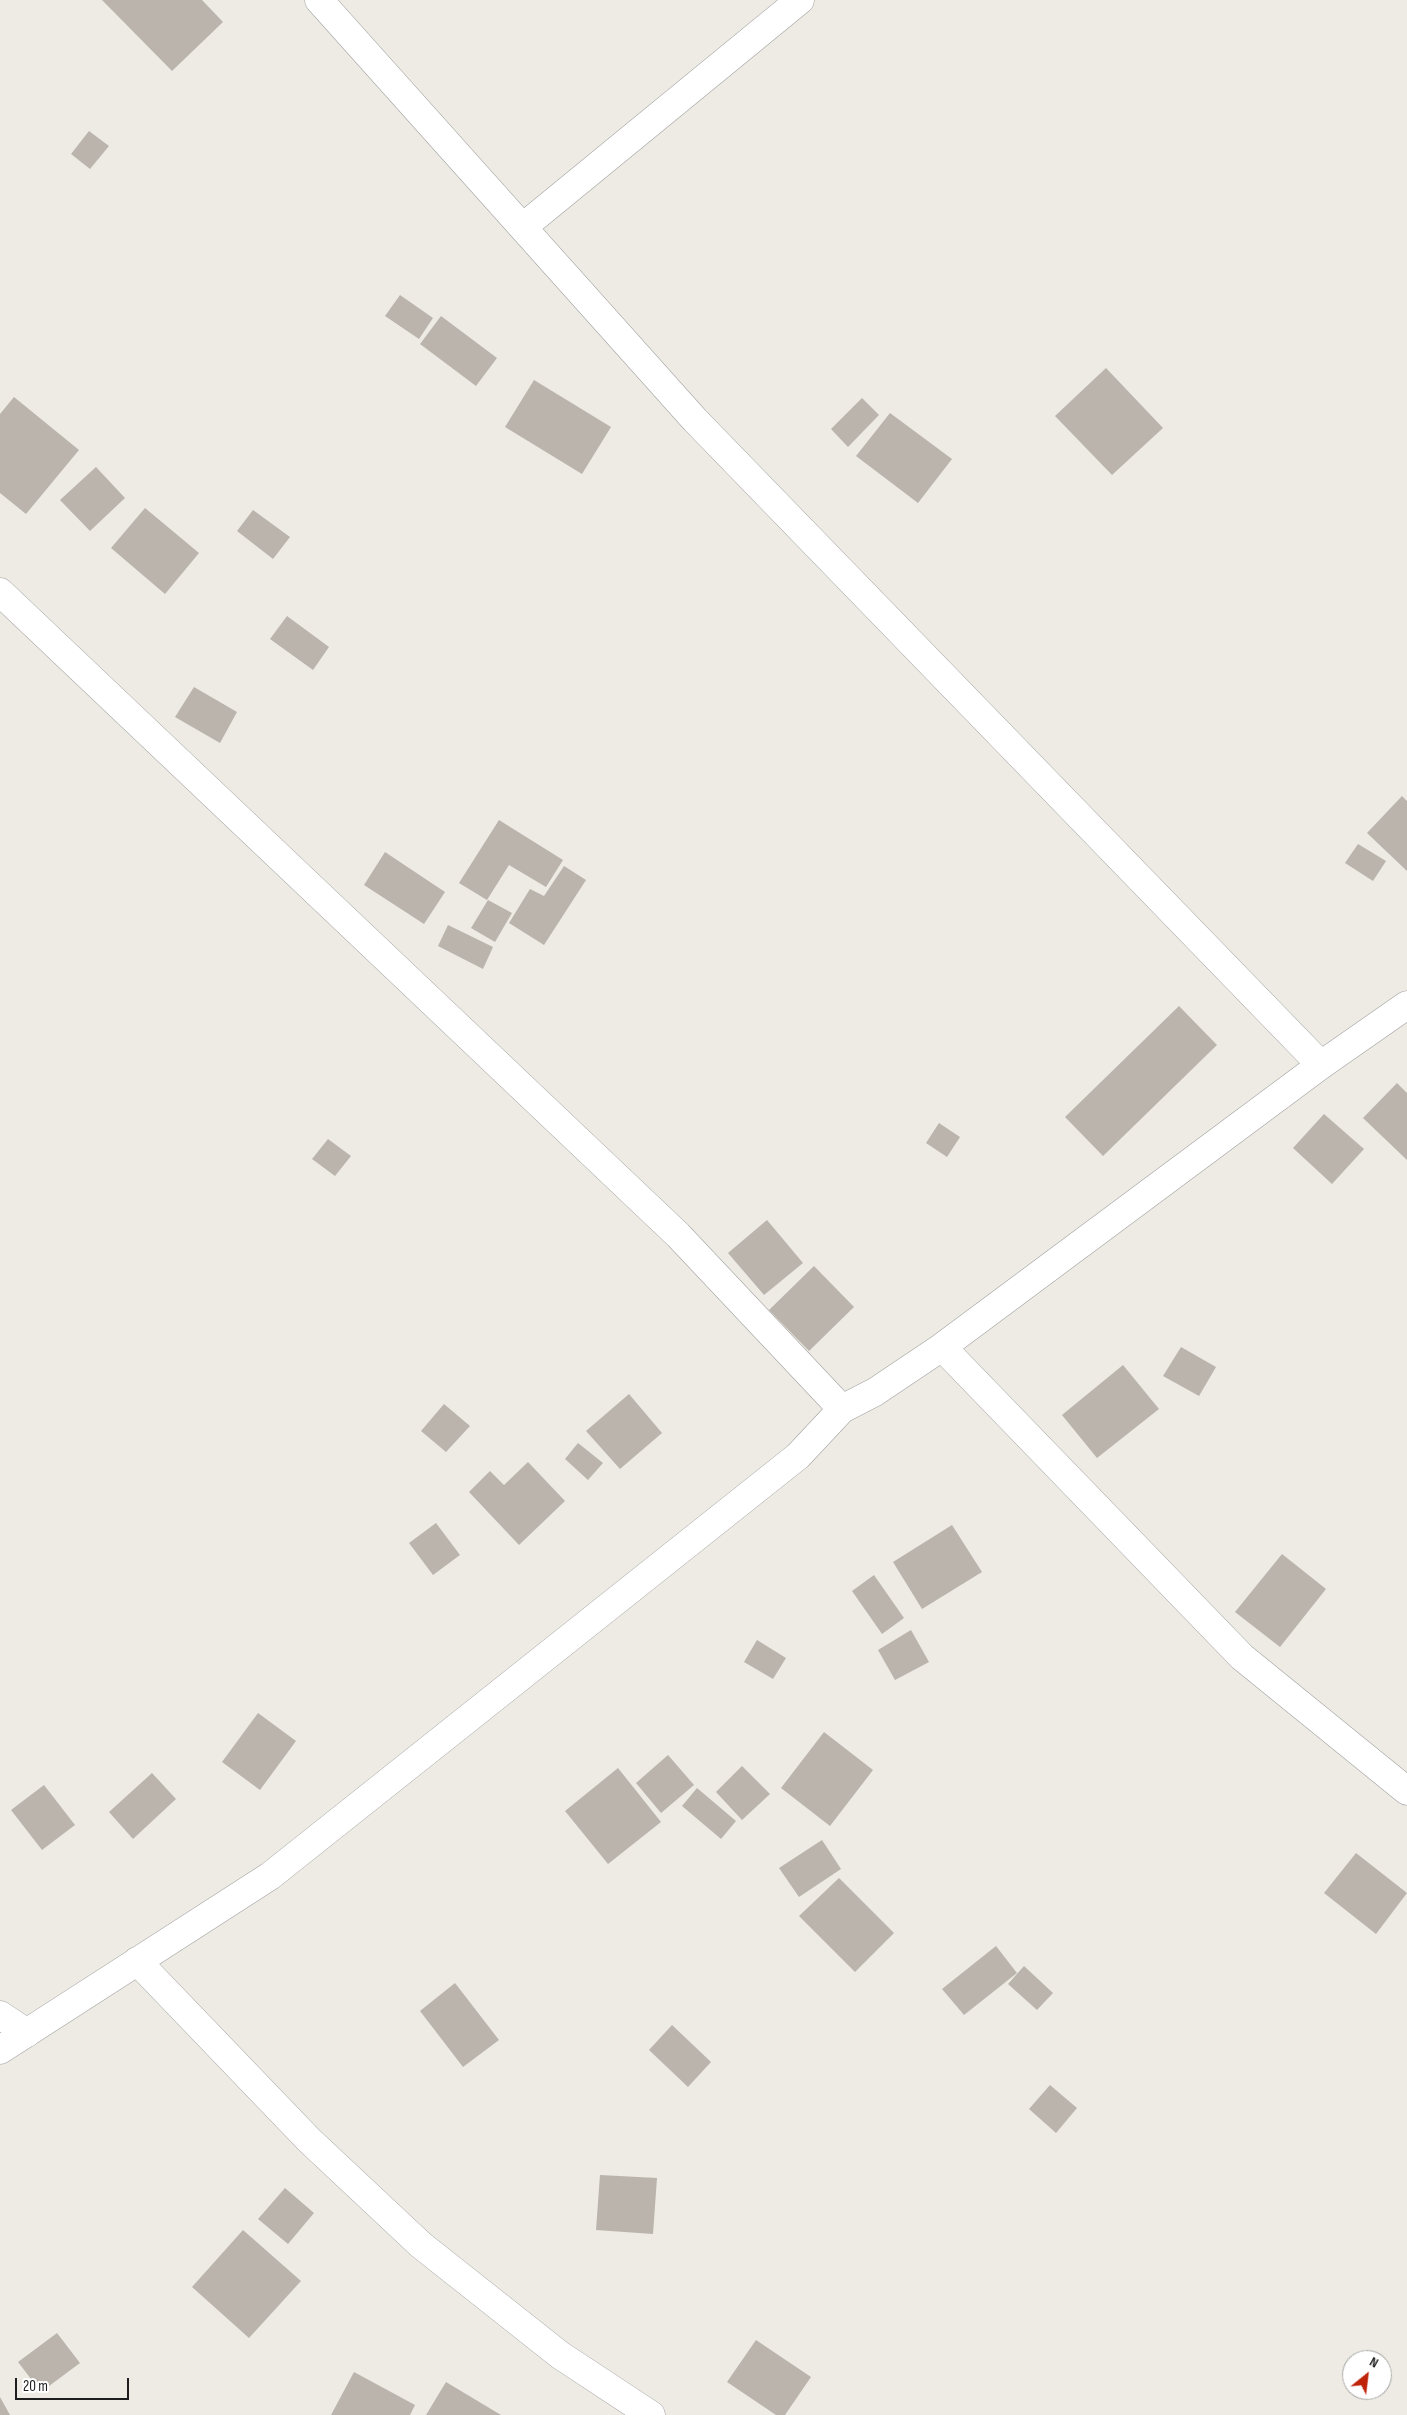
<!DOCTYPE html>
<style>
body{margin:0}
#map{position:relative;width:1407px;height:2415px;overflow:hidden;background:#edebe3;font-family:"Sofia Sans Condensed",sans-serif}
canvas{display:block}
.north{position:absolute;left:1342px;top:2350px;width:50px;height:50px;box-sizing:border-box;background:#fff;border:1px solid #a5a5a5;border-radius:50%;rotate:29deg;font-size:14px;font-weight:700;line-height:20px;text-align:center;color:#1d1d1d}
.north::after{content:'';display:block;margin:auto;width:18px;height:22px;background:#bf230a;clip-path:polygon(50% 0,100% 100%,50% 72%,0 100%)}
.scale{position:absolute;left:15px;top:2378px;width:114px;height:22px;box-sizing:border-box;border:2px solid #1d1d1d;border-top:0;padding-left:6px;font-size:15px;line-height:18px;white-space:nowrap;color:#1d1d1d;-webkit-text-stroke:4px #fff;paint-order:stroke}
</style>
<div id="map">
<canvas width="1407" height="2415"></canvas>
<div class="north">N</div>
<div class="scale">20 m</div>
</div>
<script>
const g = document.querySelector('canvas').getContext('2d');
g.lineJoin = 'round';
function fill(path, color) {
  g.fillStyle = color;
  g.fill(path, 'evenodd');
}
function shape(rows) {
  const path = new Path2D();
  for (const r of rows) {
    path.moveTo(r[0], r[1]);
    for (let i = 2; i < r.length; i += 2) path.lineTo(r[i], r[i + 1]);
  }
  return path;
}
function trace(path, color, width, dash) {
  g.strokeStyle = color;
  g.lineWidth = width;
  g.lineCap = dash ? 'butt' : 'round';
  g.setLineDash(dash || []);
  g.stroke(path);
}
fill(shape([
 [102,0,202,0,223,22,172,71],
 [89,131,109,146,90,169,71,154],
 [400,295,433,318,419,339,385,316],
 [441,316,497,358,476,386,420,344],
 [1106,368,1163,428,1112,475,1055,416],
 [534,380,611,427,582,474,505,427],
 [14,397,79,450,26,514,0,493,0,414],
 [862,398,879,415,848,447,831,429],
 [890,413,952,459,918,503,856,456],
 [96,467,125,498,90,531,60,500],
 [145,508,199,553,165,594,111,548],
 [253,510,290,537,273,559,237,531],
 [287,616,329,647,313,670,270,639],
 [194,687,237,712,220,743,175,717],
 [1402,796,1407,801,1407,871,1367,833],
 [499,820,563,860,546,887,509,865,487,900,459,883],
 [1358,844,1386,861,1373,881,1345,863],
 [385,852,445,892,424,924,364,885],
 [564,866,586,880,544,945,509,923,530,889,544,896],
 [488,900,512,913,495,942,471,928],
 [448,925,493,947,483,969,438,946],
 [1179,1006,1217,1045,1103,1156,1065,1117],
 [1397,1083,1407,1093,1407,1160,1363,1118],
 [1324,1114,1364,1149,1332,1184,1293,1148],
 [939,1123,960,1137,947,1157,926,1143],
 [328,1139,351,1156,335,1176,312,1159],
 [767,1220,803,1263,764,1295,728,1253],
 [814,1266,854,1307,809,1351,769,1310],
 [1181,1347,1216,1367,1199,1396,1163,1376],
 [1123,1365,1159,1409,1097,1458,1062,1415],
 [629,1394,662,1433,620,1469,586,1431],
 [444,1404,470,1426,446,1452,421,1431],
 [578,1443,603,1463,588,1480,565,1459],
 [528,1462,565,1501,519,1545,469,1492,490,1471,504,1485],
 [436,1523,460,1555,433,1575,409,1543],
 [952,1525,982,1572,922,1609,893,1562],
 [1282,1554,1326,1589,1280,1647,1235,1612],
 [874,1575,904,1618,882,1634,852,1591],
 [911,1630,929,1662,895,1680,878,1650],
 [757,1640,786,1658,773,1679,744,1662],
 [258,1713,296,1741,260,1790,222,1762],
 [824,1732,873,1770,830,1826,781,1788],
 [668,1755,694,1785,661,1813,636,1783],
 [742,1766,770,1794,742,1820,716,1792],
 [618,1768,661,1822,608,1864,565,1811],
 [152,1773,176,1799,133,1839,109,1812],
 [44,1785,75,1825,42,1850,11,1810],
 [697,1788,736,1821,721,1839,682,1806],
 [822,1840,841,1869,799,1897,779,1868],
 [1356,1853,1407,1893,1376,1934,1324,1893],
 [839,1878,894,1933,855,1972,799,1916],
 [996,1946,1017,1973,964,2015,942,1989],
 [1024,1966,1053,1993,1037,2010,1008,1984],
 [455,1983,499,2040,463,2067,420,2011],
 [672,2025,711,2062,688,2087,649,2050],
 [1050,2085,1077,2108,1056,2133,1029,2109],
 [600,2175,657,2178,653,2234,596,2230],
 [285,2188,314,2213,288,2244,258,2219],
 [243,2230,301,2281,249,2338,192,2287],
 [57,2333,80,2363,41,2392,18,2362],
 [756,2340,811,2377,785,2415,776,2415,727,2382],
 [354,2372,415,2405,410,2415,331,2415],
 [446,2382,501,2415,426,2415],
 [0,2397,10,2415,0,2415]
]), '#bab4ad');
const minor = shape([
 [319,0,695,420,1321,1065],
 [523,227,800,0],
 [0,592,678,1235,842,1409],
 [942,1347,1242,1657,1407,1791],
 [137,1961,309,2140,421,2245,560,2355,651,2415],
 [0,2015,27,2033],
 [0,2050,270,1876,798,1456,842,1409,875,1392,942,1347,1321,1065,1407,1005]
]);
trace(minor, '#a1a1a1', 29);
trace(minor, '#fff', 28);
</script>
